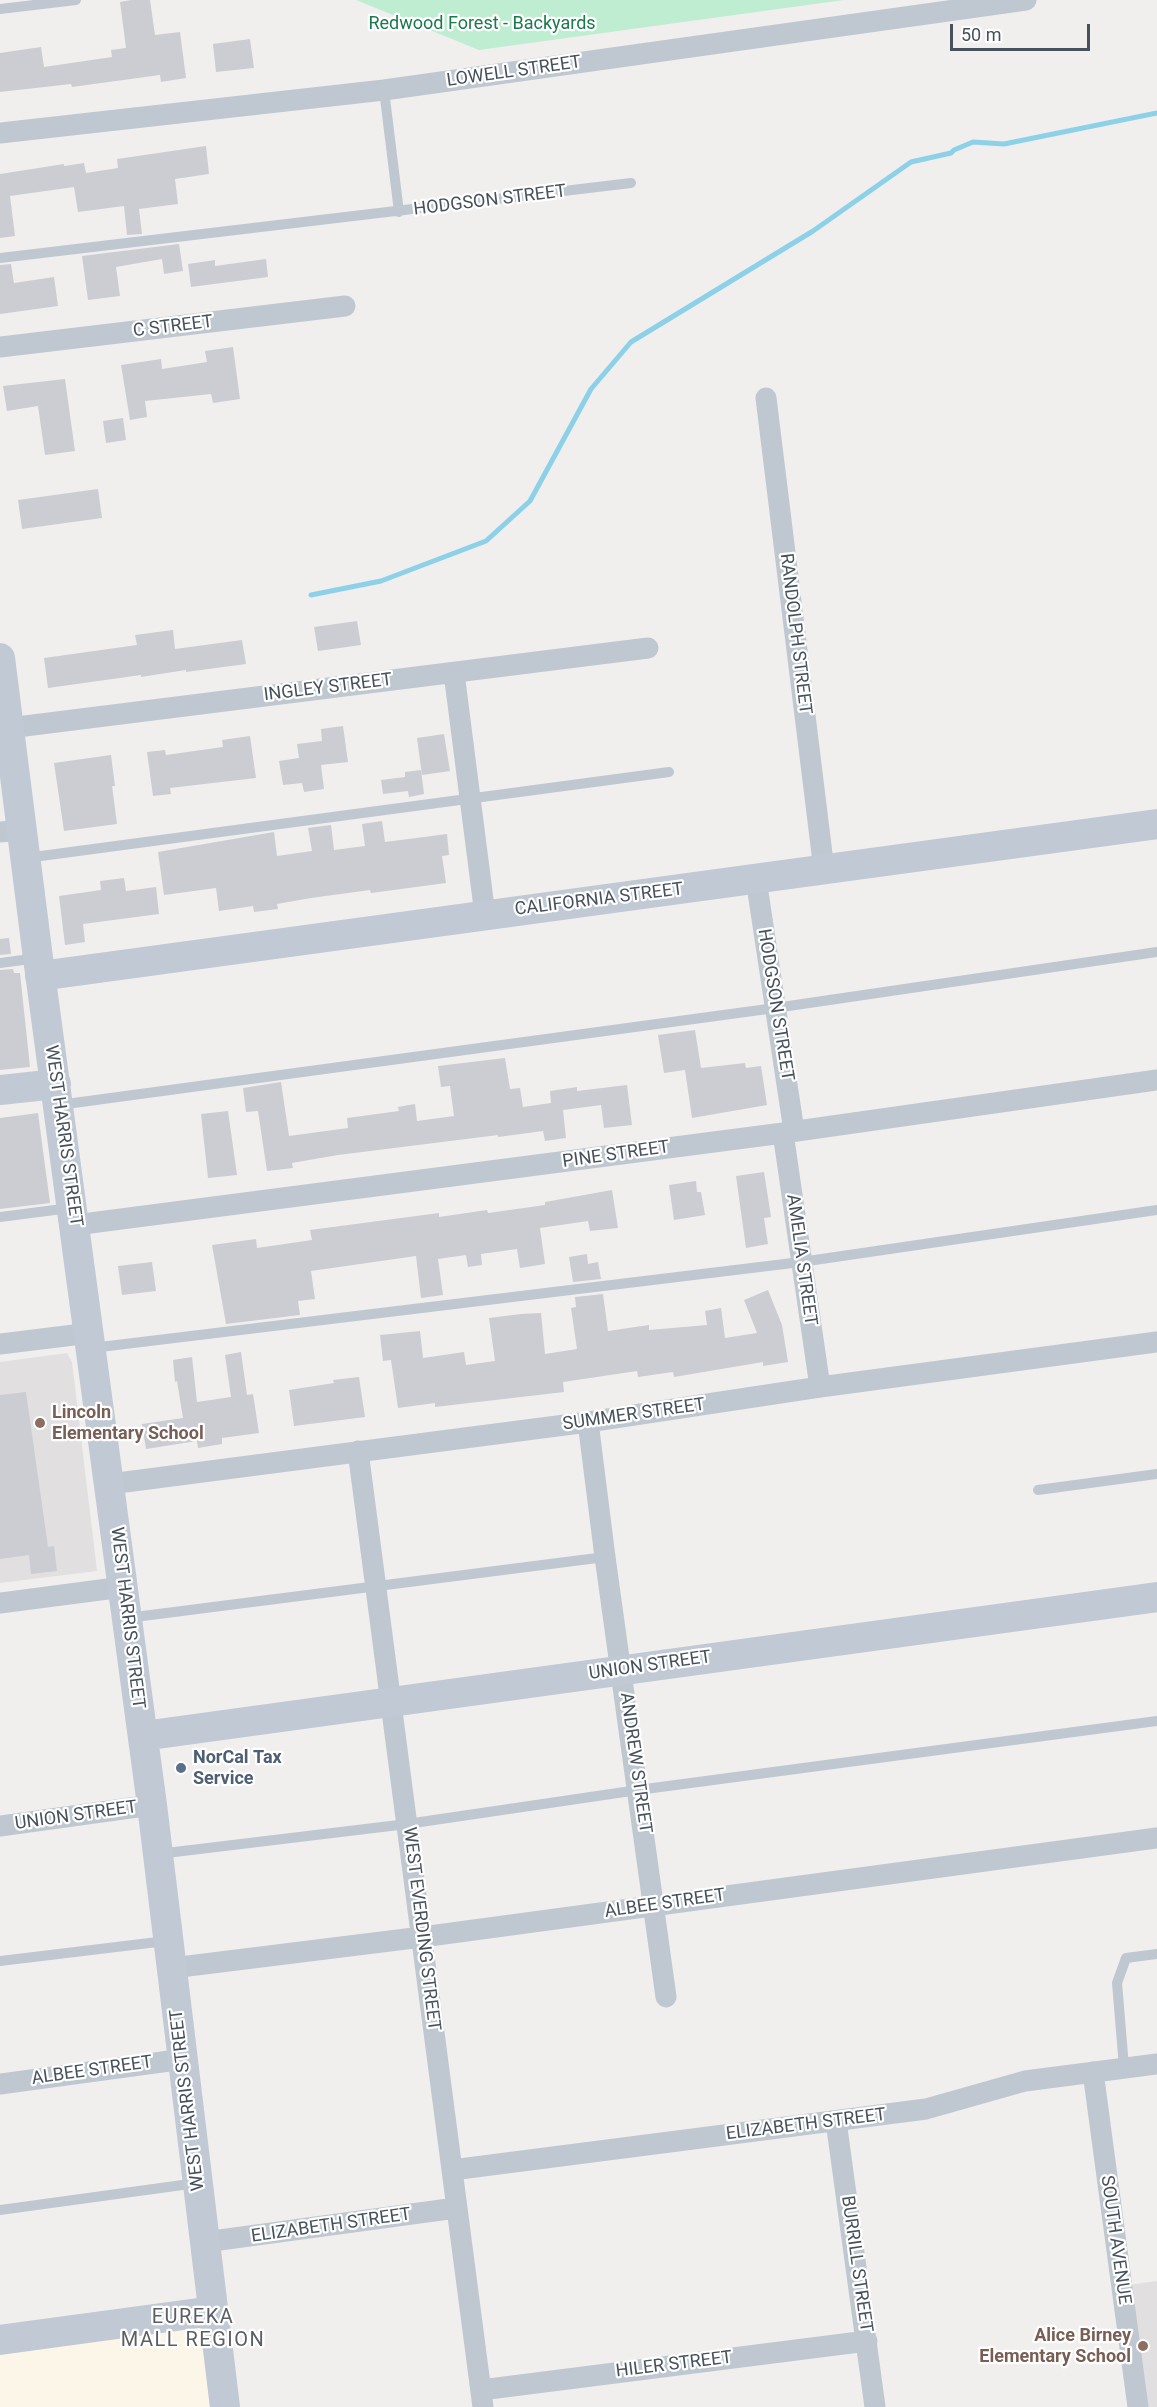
<!DOCTYPE html>
<style>
body{margin:0}
#map{position:relative;width:1157px;height:2407px;overflow:hidden;background:#f1eeee;font-family:Roboto,sans-serif}
canvas{display:block}
.scale{position:absolute;left:950px;top:24px;width:140px;height:27px;box-sizing:border-box;border:3px solid #47515b;border-top:0;padding-left:8px;font-size:18px;line-height:21px;white-space:nowrap;color:#47515b;-webkit-text-stroke:4px #fff;paint-order:stroke}
</style>
<div id="map">
<canvas width="1157" height="2407"></canvas>
<div class="scale">50 m</div>
</div>
<script>
const g = document.querySelector('canvas').getContext('2d');
g.lineJoin = 'round';
function fill(path, color) {
  g.fillStyle = color;
  g.fill(path, 'evenodd');
}
function shape(rows) {
  const path = new Path2D();
  for (const r of rows) {
    path.moveTo(r[0], r[1]);
    for (let i = 2; i < r.length; i += 2) path.lineTo(r[i], r[i + 1]);
  }
  return path;
}
function trace(path, color, width, dash) {
  g.strokeStyle = color;
  g.lineWidth = width;
  g.lineCap = dash ? 'butt' : 'round';
  g.setLineDash(dash || []);
  g.stroke(path);
}
function drawText(font, color, halo, rows, align = 'center') {
  g.font = font + ' Roboto,sans-serif';
  g.lineWidth = 4.5;
  g.setLineDash([]);
  g.textBaseline = 'middle';
  g.strokeStyle = halo;
  g.fillStyle = color;
  for (const [text, x, y, turn = 0] of rows) {
    g.save();
    g.translate(x, y);
    g.rotate((+turn || 0) * Math.PI / 180);
    g.textAlign = isNaN(turn) ? turn : align;
    if (halo) g.strokeText(text, 0, 0);
    g.fillText(text, 0, 0);
    g.restore();
  }
}
fill(shape([
 [213,2311,225,2407,0,2407,0,2340]
]), '#fbf6e8');
fill(shape([
 [67,1353,72,1362,97,1571,0,1583,0,1362],
 [1157,2281,1157,2407,1138,2407,1121,2286]
]), '#e2dfe0');
fill(shape([
 [356,0,844,0,479,50]
]), '#beedd2');
trace(shape([
 [311,595,381,581,486,541,530,501,591,389,631,342,813,231,911,162,951,153,954,150,973,142,1004,144,1157,113]
]), '#8dd1e8', 5);
fill(shape([
 [131,0,150,0,155,35,180,32,186,78,161,82,160,75,72,87,71,84,0,92,0,53,41,47,44,67,112,57,111,50,126,48,120,2],
 [250,39,254,68,216,72,213,44],
 [206,146,209,174,175,179,178,204,139,209,142,234,127,235,124,206,78,212,74,187,10,196,15,236,0,238,0,174,64,164,64,166,84,163,86,173,118,168,117,159],
 [179,244,183,271,164,274,162,259,116,267,120,296,88,300,82,256],
 [266,259,268,277,191,287,188,264,215,260,215,266],
 [11,264,14,283,54,277,58,306,0,314,0,265],
 [233,347,240,399,213,403,211,394,145,401,147,417,130,420,121,365,161,359,162,369,207,362,205,351],
 [65,379,75,451,45,455,38,406,7,411,3,386],
 [123,418,126,440,106,443,103,421],
 [98,489,102,518,22,529,18,500],
 [357,621,361,645,318,651,314,627],
 [173,630,175,649,242,640,246,664,186,672,186,670,141,677,141,675,48,688,44,658,137,645,135,635],
 [343,726,348,762,321,765,324,789,304,792,302,783,283,785,279,761,299,758,297,744,322,741,321,729],
 [444,734,450,771,422,775,417,738],
 [250,736,256,778,170,788,171,794,153,796,147,752,165,750,166,755,223,747,222,740],
 [111,755,115,786,112,786,117,824,64,831,54,763],
 [421,770,424,794,409,797,408,791,383,794,381,780,405,777,405,772],
 [382,821,385,842,447,834,449,855,442,856,446,883,371,893,370,890,311,898,277,904,278,909,254,912,253,906,219,911,216,888,164,895,158,852,274,832,277,856,312,851,308,828,331,825,334,850,365,846,362,824],
 [124,878,126,891,156,887,159,914,83,924,85,942,65,945,59,896,101,890,100,881],
 [9,938,11,954,0,955,0,939],
 [13,969,14,973,20,973,30,1067,0,1070,0,970],
 [695,1030,701,1068,745,1063,746,1068,761,1066,767,1105,692,1118,685,1070,664,1073,658,1035],
 [505,1058,510,1089,520,1088,523,1107,551,1103,550,1091,577,1087,577,1091,627,1085,632,1125,604,1128,601,1105,563,1110,566,1138,545,1141,543,1131,498,1137,498,1135,338,1155,292,1163,293,1168,267,1171,258,1111,246,1112,243,1088,281,1082,289,1136,348,1128,347,1118,399,1111,398,1107,415,1104,417,1121,454,1116,450,1086,441,1087,438,1066],
 [228,1111,237,1175,208,1178,201,1114],
 [38,1113,50,1203,0,1209,0,1118],
 [764,1172,771,1217,764,1218,768,1244,746,1248,736,1176],
 [696,1181,697,1192,701,1192,705,1215,674,1220,669,1185],
 [612,1190,618,1228,590,1231,588,1221,540,1228,545,1264,520,1268,517,1249,481,1254,482,1265,468,1267,466,1255,438,1259,443,1295,421,1298,416,1256,311,1271,315,1299,298,1301,300,1315,226,1324,212,1245,256,1239,257,1248,312,1240,310,1230,439,1213,439,1217,487,1210,488,1213,545,1205,545,1202],
 [587,1254,588,1264,598,1262,601,1279,573,1282,569,1257],
 [152,1262,156,1291,122,1295,118,1266],
 [768,1290,782,1325,788,1362,763,1366,763,1362,674,1377,673,1372,638,1377,637,1371,563,1382,564,1392,435,1407,435,1403,398,1408,391,1360,383,1361,380,1335,420,1331,423,1358,464,1352,466,1365,495,1361,489,1318,521,1314,541,1313,545,1354,577,1349,571,1308,576,1307,575,1297,603,1294,608,1331,649,1325,649,1330,707,1325,705,1311,721,1308,725,1338,757,1333,744,1300],
 [241,1352,247,1395,253,1394,259,1433,222,1438,222,1444,198,1448,197,1441,146,1449,142,1424,183,1418,177,1381,175,1382,173,1360,192,1357,197,1402,231,1397,225,1355],
 [359,1377,365,1417,294,1426,289,1390,334,1383,333,1380],
 [26,1392,48,1547,54,1546,57,1571,31,1574,29,1555,0,1559,0,1395]
]), '#cbcdd3');
trace(shape([
 [0,9,76,0],
 [384,90,399,212],
 [0,258,631,183],
 [26,858,669,772],
 [0,963,38,958],
 [59,1105,775,1008,1157,952],
 [0,1217,70,1208],
 [92,1348,801,1262,1157,1210],
 [1038,1490,1157,1474],
 [127,1618,605,1557],
 [158,1854,407,1824,638,1790,1157,1721],
 [0,1961,166,1941],
 [1124,2067,1117,1983,1126,1958,1157,1954],
 [0,2210,197,2183]
]), '#bfc8d0', 10);
trace(shape([
 [0,133,384,90,1026,0],
 [0,347,345,306],
 [766,398,824,870],
 [454,673,485,915],
 [9,728,648,648],
 [0,832,23,830],
 [756,879,794,1131],
 [783,1133,820,1387],
 [75,1225,783,1133,1157,1080],
 [0,1344,90,1333],
 [588,1422,605,1557,666,1997],
 [358,1451,483,2407],
 [110,1484,588,1422,820,1387,1157,1342],
 [0,1603,123,1587],
 [0,1826,152,1805],
 [172,1968,422,1937,1157,1838],
 [1093,2072,1138,2407],
 [0,2084,184,2059],
 [836,2121,875,2407],
 [452,2170,926,2109,1025,2081,1157,2064],
 [205,2242,456,2208],
 [481,2390,867,2341]
]), '#bfc8d0', 21);
trace(shape([
 [0,658,38,958,152,1805,225,2407],
 [40,976,1157,824],
 [0,1090,56,1084],
 [143,1736,1157,1597],
 [0,2340,213,2311]
]), '#c0c9d4', 30);
for (const [x, y, r, color] of [
 [40,1423,6,"#8d6e63"],
 [181,1768,6,"#5c6f8a"],
 [1143,2346,6,"#8d6e63"]
]) {
  const dot = new Path2D();
  dot.arc(x, y, r, 0, 2 * Math.PI);
  g.fillStyle = color;
  g.fill(dot);
  trace(dot, '#fff', 2);
}
drawText('18px', '#1b794e', '#fff', [
 ["Redwood Forest - Backyards",482,24]
]);
drawText('18px', '#47515b', '#fff', [
 ["LOWELL STREET",514,72,-8],
 ["HODGSON STREET",490,201,-7],
 ["C STREET",173,327,-7],
 ["RANDOLPH STREET",795,634,83],
 ["INGLEY STREET",328,688,-7],
 ["CALIFORNIA STREET",599,900,-7],
 ["HODGSON STREET",775,1005,81],
 ["WEST HARRIS STREET",63,1136,82],
 ["PINE STREET",616,1155,-8],
 ["AMELIA STREET",801,1260,82],
 ["SUMMER STREET",634,1415,-8],
 ["WEST HARRIS STREET",127,1618,83],
 ["UNION STREET",650,1666,-8],
 ["ANDREW STREET",635,1763,82],
 ["UNION STREET",76,1816,-8],
 ["ALBEE STREET",665,1904,-8],
 ["WEST EVERDING STREET",421,1929,83],
 ["ALBEE STREET",92,2071,-8],
 ["WEST HARRIS STREET",188,2100,-97],
 ["ELIZABETH STREET",806,2125,-7],
 ["ELIZABETH STREET",331,2226,-8],
 ["SOUTH AVENUE",1115,2240,82],
 ["BURRILL STREET",856,2264,82],
 ["HILER STREET",674,2365,-7]
]);
drawText('bold 18px', '#785e54', '#fff', [
 ["Lincoln",52,1413],
 ["Elementary School",52,1434],
 ["Alice Birney",1131,2336,"right"],
 ["Elementary School",1131,2357,"right"]
], 'left');
drawText('bold 18px', '#4e5e75', '#fff', [
 ["NorCal Tax",193,1758],
 ["Service",193,1779]
], 'left');
g.letterSpacing = '1.5px';
drawText('20px', '#5b5e63', '#fff', [
 ["EUREKA",193,2318],
 ["MALL REGION",193,2341]
]);
g.letterSpacing = '0px';
</script>
